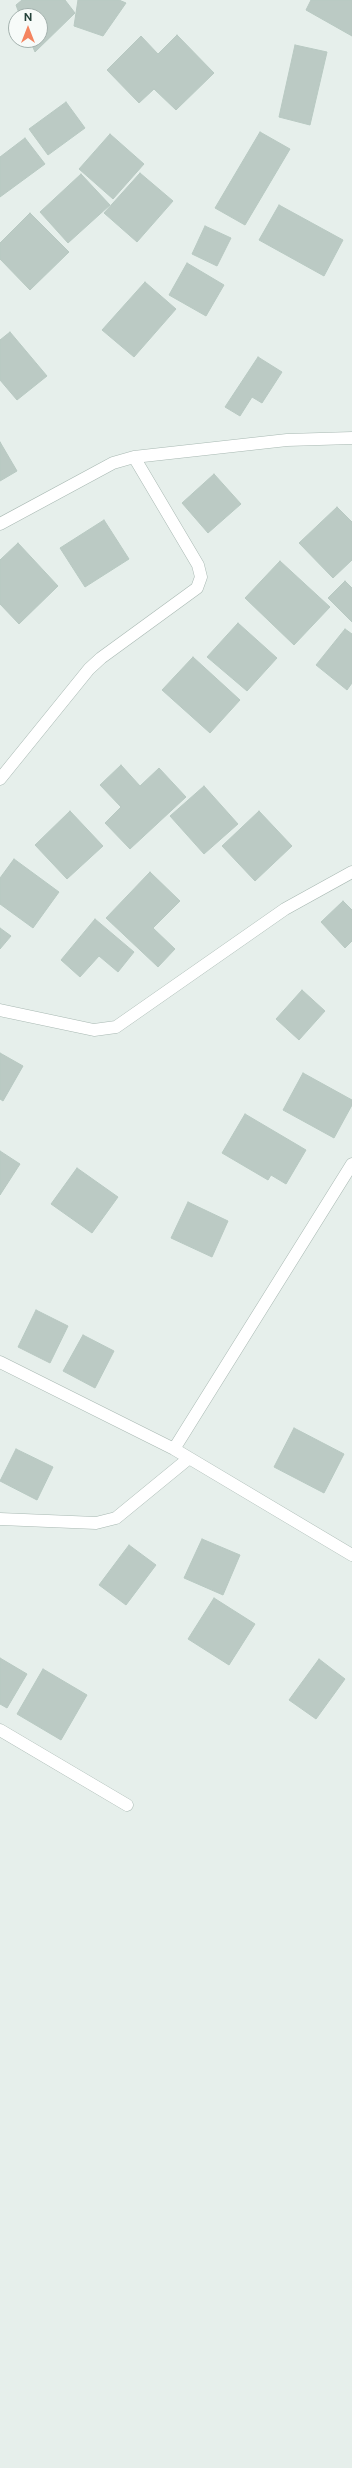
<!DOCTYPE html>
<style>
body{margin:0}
#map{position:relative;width:352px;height:2468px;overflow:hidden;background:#e6efeb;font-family:"Public Sans",sans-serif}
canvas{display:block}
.north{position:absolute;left:8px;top:8px;width:40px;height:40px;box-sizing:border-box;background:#f7fbf9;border:1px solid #a3b1ad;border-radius:50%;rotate:0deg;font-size:11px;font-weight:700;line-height:16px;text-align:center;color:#24423a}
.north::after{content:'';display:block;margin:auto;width:14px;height:18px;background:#f4845f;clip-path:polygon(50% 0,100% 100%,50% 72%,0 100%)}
</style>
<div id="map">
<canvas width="352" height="2468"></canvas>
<div class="north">N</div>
</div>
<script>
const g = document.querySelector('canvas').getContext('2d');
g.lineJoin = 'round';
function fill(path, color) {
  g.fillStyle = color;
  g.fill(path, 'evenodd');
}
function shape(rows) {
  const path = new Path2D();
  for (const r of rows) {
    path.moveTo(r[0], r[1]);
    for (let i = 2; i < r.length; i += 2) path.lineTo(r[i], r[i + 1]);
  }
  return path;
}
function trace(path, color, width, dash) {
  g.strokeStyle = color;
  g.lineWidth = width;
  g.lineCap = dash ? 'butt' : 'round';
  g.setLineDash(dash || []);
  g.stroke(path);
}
const building = shape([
 [22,0,65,0,75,13,35,52,30,40,40,40,40,16,20,16,16,5,22,0],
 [78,0,119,0,126,3,103,36,74,26,78,0],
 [311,0,352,0,352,36,306,10,311,0],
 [177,35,214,73,176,110,154,89,139,103,107,70,141,36,158,54,177,35],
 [295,45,327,52,310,125,279,117,295,45],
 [66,102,85,128,48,155,29,129,66,102],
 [260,132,290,149,245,225,215,208,260,132],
 [110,134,144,164,113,199,79,169,110,134],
 [25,138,45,164,0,197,0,157,25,138],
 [140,173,173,201,137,242,104,213,140,173],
 [81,174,110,205,68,243,40,212,81,174],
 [279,205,343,240,324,276,259,240,279,205],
 [30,213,69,252,30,290,0,259,0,243,30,213],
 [205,226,231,238,217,266,192,254,205,226],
 [187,263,224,285,206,316,169,295,187,263],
 [145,282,176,309,134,357,102,330,145,282],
 [10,332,47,376,17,400,0,380,0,340,10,332],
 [258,357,282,372,262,403,252,397,240,416,225,407,258,357],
 [0,442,17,471,0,481,0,442],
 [214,474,241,504,208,533,182,503,214,474],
 [337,507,352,522,352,560,333,578,299,543,337,507],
 [104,520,129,559,85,587,60,548,104,520],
 [18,543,58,586,19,624,0,604,0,560,18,543],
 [280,561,330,607,294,645,245,598,280,561],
 [345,581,352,588,352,622,328,598,345,581],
 [238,623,277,658,247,691,207,657,238,623],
 [345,629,352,634,352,683,347,690,316,665,345,629],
 [193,657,240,700,210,733,162,690,193,657],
 [121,765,140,786,159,768,186,797,130,849,105,823,121,807,100,785,121,765],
 [204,786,238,824,204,854,170,816,204,786],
 [70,811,103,846,67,879,35,845,70,811],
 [259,811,292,846,255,881,222,846,259,811],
 [14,859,59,892,33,928,0,904,0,878,14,859],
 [150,872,180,901,153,928,175,949,158,967,106,918,150,872],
 [343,901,352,910,352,941,345,948,321,922,343,901],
 [95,919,134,952,118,972,99,956,80,977,61,960,95,919],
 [0,928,11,936,0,949,0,928],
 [302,990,325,1011,299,1040,276,1019,302,990],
 [0,1053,23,1066,3,1101,0,1099,0,1053],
 [303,1073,352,1100,352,1105,334,1138,283,1110,303,1073],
 [245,1114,306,1150,286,1184,271,1175,268,1180,222,1153,245,1114],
 [0,1151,20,1164,0,1195,0,1151],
 [77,1168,118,1197,92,1233,51,1204,77,1168],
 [188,1202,228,1221,212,1257,171,1238,188,1202],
 [36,1310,68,1326,50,1363,18,1347,36,1310],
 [83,1335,114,1351,95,1388,63,1371,83,1335],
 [294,1428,344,1454,324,1493,274,1467,294,1428],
 [16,1449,53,1467,37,1500,0,1481,16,1449],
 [202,1539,240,1555,223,1595,184,1578,202,1539],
 [129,1545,156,1565,126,1605,99,1585,129,1545],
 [214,1598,255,1624,229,1665,188,1639,214,1598],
 [0,1658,27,1674,7,1708,0,1704,0,1658],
 [319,1659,345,1679,316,1719,289,1700,319,1659],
 [43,1669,87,1695,61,1740,17,1714,43,1669]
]);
fill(building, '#bbcac4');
trace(building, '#b8c9c2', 1);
const minor = shape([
 [0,524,113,463,134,457,287,440,352,438],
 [0,779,89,669,101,658,197,588,201,577,198,565,134,457],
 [0,1010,94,1030,116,1027,285,909,352,872],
 [0,1362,174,1449,352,1555],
 [174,1449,352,1164],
 [0,1519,96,1523,116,1518,188,1459],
 [0,1730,127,1805]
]);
trace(minor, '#a8b8b2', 13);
trace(minor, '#fff', 12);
</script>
